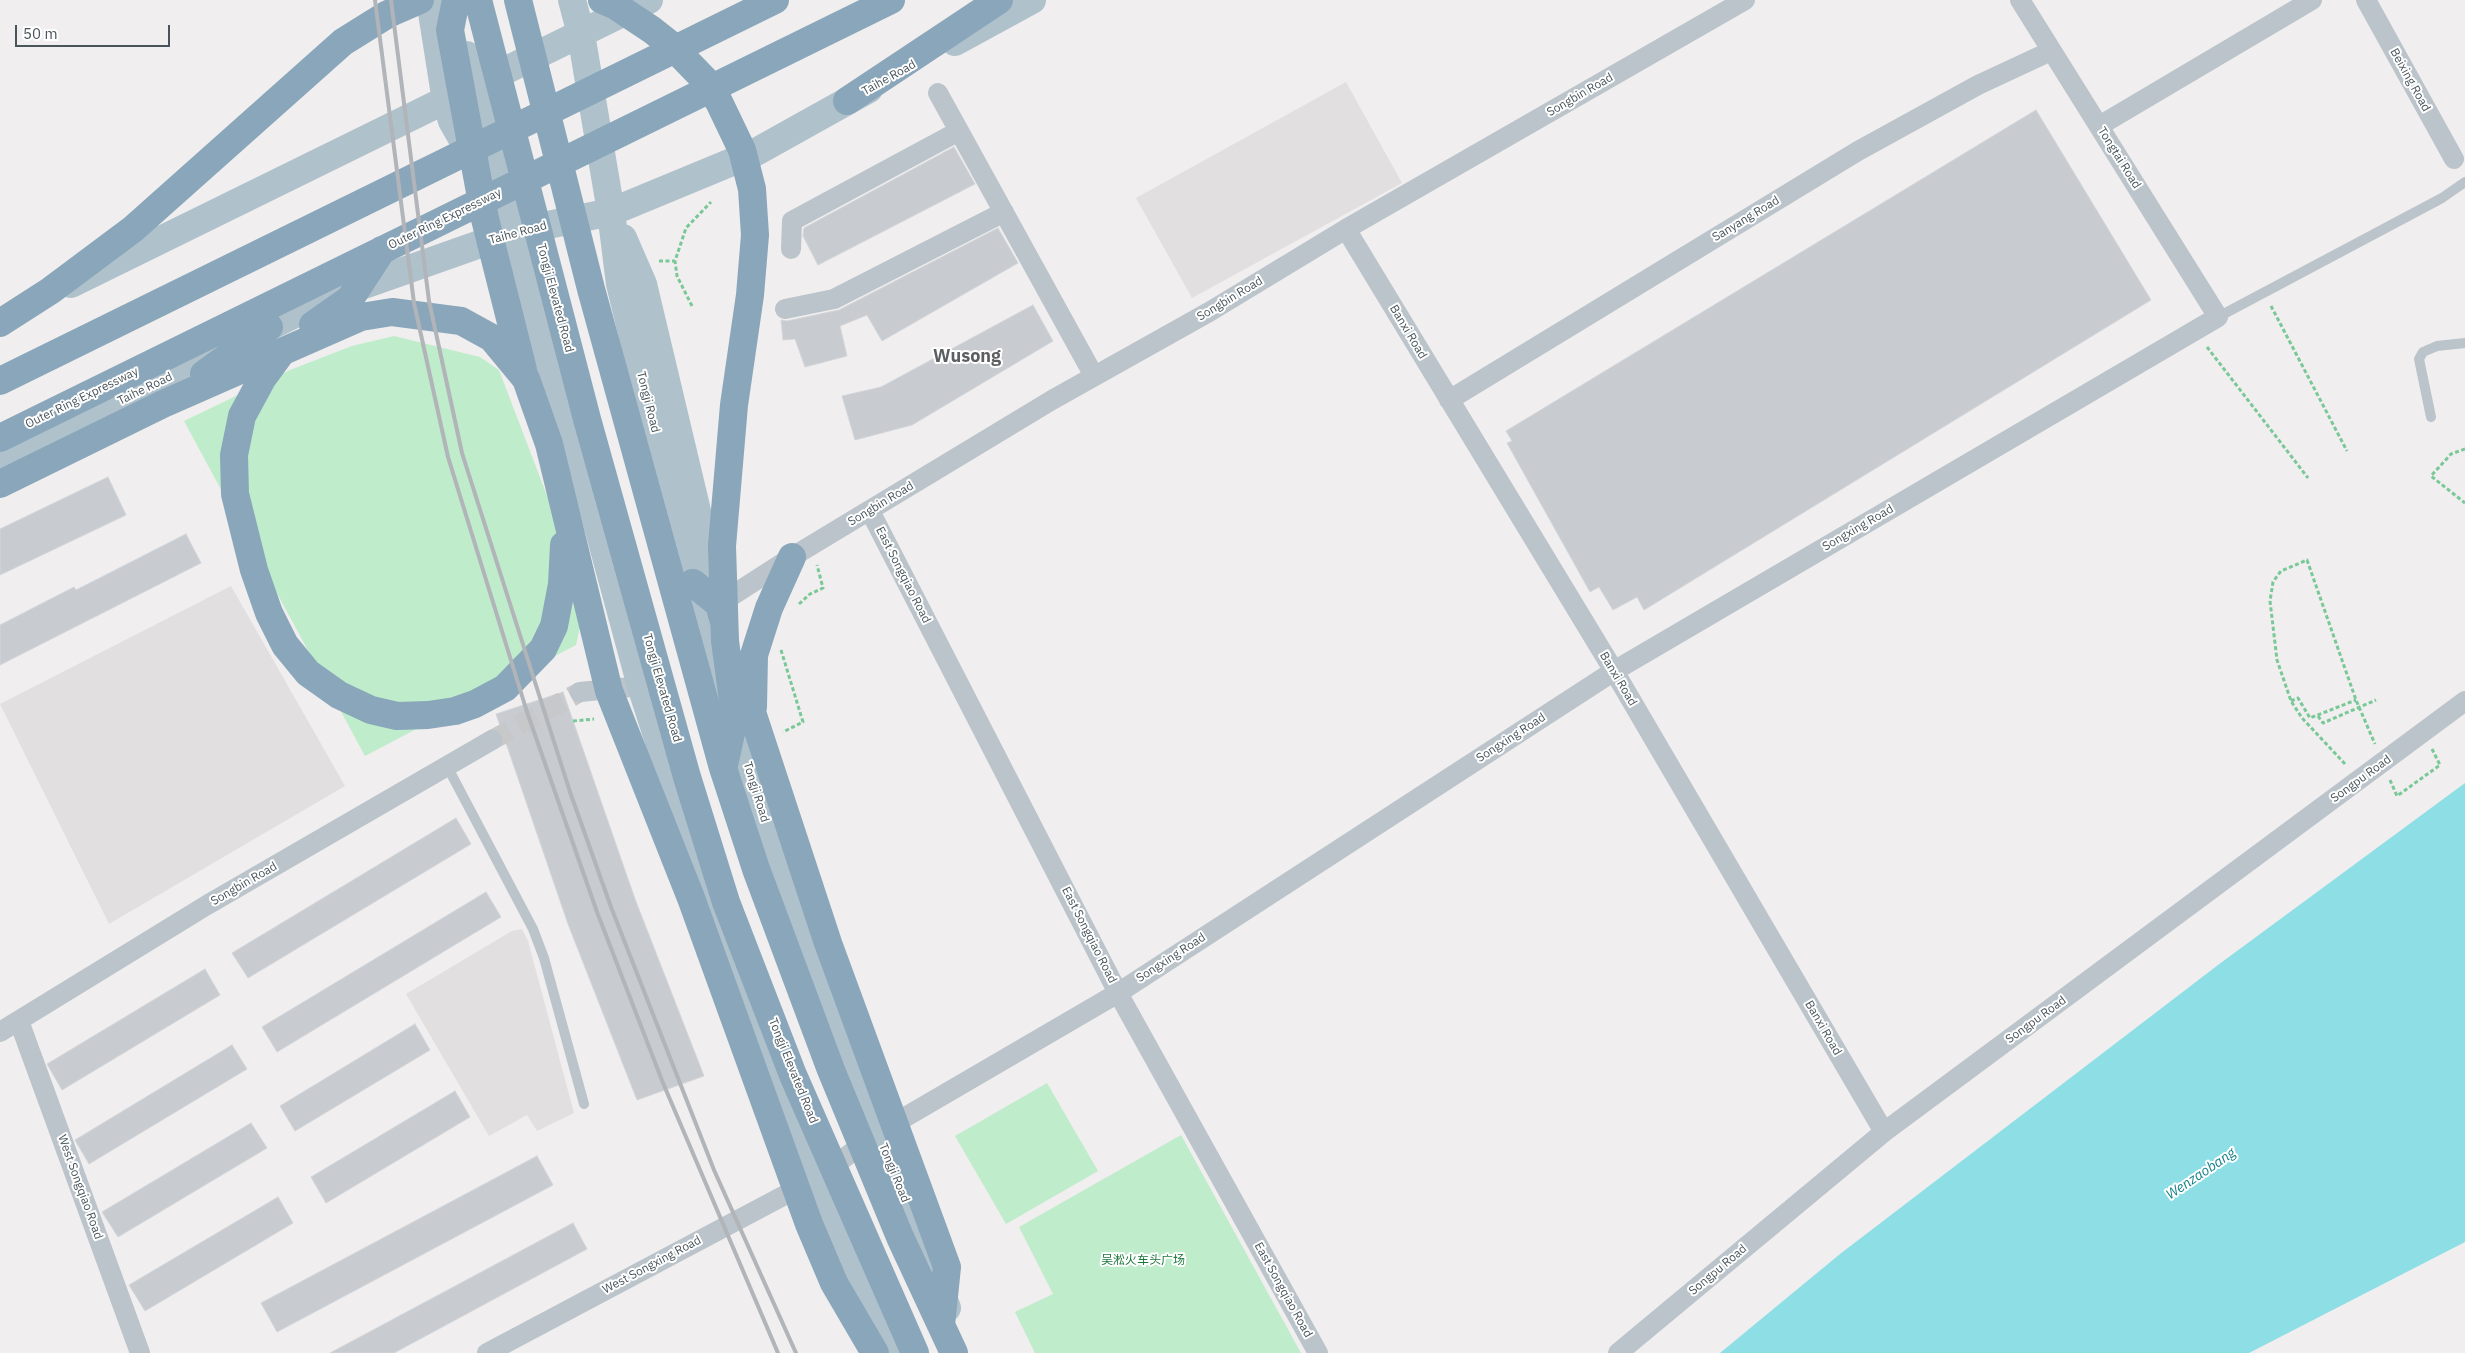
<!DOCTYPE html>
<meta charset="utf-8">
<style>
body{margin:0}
#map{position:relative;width:2465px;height:1353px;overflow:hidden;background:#f0eeee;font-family:"IBM Plex Sans",sans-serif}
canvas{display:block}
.scale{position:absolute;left:15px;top:25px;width:155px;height:22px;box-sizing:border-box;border:2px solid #47545a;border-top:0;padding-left:6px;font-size:15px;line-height:18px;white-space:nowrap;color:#47545a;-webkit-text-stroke:4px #fff;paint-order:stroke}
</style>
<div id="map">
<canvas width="2465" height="1353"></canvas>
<div class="scale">50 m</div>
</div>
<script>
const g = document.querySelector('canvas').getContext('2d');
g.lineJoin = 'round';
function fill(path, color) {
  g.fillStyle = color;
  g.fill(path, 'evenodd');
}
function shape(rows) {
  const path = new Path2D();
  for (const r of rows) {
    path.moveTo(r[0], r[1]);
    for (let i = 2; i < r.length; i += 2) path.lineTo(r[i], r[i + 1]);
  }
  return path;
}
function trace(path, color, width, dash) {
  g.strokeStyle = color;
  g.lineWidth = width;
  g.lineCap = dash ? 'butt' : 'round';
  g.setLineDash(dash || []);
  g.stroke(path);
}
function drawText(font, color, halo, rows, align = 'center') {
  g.font = font + ' "IBM Plex Sans","Noto Sans SC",sans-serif';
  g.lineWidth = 4;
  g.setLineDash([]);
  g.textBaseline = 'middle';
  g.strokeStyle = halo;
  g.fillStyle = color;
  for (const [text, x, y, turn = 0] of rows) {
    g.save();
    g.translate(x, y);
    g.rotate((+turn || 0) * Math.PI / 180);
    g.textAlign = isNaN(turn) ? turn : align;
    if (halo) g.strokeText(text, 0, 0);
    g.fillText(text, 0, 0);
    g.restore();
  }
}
fill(shape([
 [1346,82,1402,183,1192,298,1136,198],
 [231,586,345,786,109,924,0,704],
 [522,929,528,941,574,1113,537,1131,527,1115,489,1136,406,994,512,931]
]), '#e1dfdf');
fill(shape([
 [394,336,480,357,499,370,586,598,576,645,365,756,184,421,290,370,352,346],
 [1047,1083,1098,1171,1006,1224,955,1136],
 [1181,1135,1301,1353,1035,1353,1015,1312,1053,1294,1019,1227]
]), '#bfeccb');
fill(shape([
 [2465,783,2465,1242,2249,1353,1720,1353,1840,1254,2218,965]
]), '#8edee6');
const building = shape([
 [2036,110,2151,300,1644,610,1637,597,1613,610,1599,587,1590,592,1507,443,1512,441,1506,431,2036,110],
 [954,147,975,184,818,265,803,236,804,228,954,147],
 [998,228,1018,263,882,341,867,315,840,326,847,356,805,367,795,339,783,340,781,320,787,321,839,310,998,228],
 [1033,305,1053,341,912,425,855,440,842,396,881,387,1033,305],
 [108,477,126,515,0,575,0,529,108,477],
 [186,534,201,563,0,665,0,625,74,587,76,590,186,534],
 [563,692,635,899,704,1076,637,1100,568,924,496,714,563,692],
 [456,818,471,844,248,978,232,953,456,818],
 [486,892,501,917,277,1052,262,1027,486,892],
 [205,969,220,995,62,1090,47,1064,205,969],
 [415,1024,430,1050,295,1131,280,1106,415,1024],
 [232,1045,247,1069,89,1164,75,1140,232,1045],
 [455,1091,470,1117,326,1203,311,1177,455,1091],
 [251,1123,267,1148,118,1237,102,1212,251,1123],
 [537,1156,553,1185,277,1332,261,1303,537,1156],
 [278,1197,293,1223,145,1311,129,1285,278,1197],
 [573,1223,587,1249,394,1353,330,1353,573,1223]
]);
fill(building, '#c8ccd0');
trace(building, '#d2d5d9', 1);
trace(shape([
 [492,740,580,692]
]), '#c6c8c9', 20, [20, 10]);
trace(shape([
 [659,261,675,261],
 [692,306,677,276,675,261,686,228,711,202],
 [2271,306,2347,451],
 [2207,347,2308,478],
 [2465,449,2451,454,2431,476,2465,503],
 [799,604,810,594,823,588,817,565],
 [781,650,803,722,783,732],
 [2291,701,2298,698,2310,718,2356,700],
 [2318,716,2323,723,2376,700],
 [573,721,594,719],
 [2345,764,2302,718,2291,701,2277,660,2270,601,2273,582,2281,571,2307,560,2356,700,2375,744],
 [2390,780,2397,796,2440,765,2432,749]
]), '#79c897', 3, [4, 2.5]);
trace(shape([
 [2218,317,2442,198,2465,182],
 [2431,417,2419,359,2423,352,2437,346,2465,343],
 [447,766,533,929,544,958,584,1104]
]), '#bac4ca', 10);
trace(shape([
 [2366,0,2454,159],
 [938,93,959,131],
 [2099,126,2312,0],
 [1346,229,1614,671,1884,1132],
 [791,249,792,221,959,131,1094,376],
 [785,309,834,299,1004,212],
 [1449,400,1858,151,1978,85,2051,51],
 [870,511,1118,993,1318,1353],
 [719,604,792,557,1052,400,1209,312,1346,229,1745,0],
 [580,692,641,686],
 [19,1021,140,1353],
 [0,1032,207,905,492,740],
 [487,1353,817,1178,878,1133,1118,993,1614,671,2218,317,2020,0],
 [1618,1353,1884,1132,2465,701]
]), '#bac4ca', 20);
trace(shape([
 [430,0,446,101,452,121,472,156],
 [572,0,581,34,611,212,620,284,693,583,761,812,878,1133,947,1308],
 [955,42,1032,0],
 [467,55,559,399,577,449,641,686,696,857,757,1031,887,1353],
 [623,238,643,284,717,595],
 [71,284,649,0],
 [0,461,327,298,514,232,611,212,756,152,869,89]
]), '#afc1cb', 28);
trace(shape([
 [456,0,450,30,485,219,523,370],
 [478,0,587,419,687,777,726,902,793,1075,915,1353],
 [518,0,591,289,723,768,756,869,831,1070,900,1237,954,1353],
 [602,0,616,6,652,30,671,45,704,79,719,102,742,150,752,189,755,235,750,295,734,405,722,546,725,641,735,715,724,765],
 [847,101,999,0],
 [0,323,50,291,133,229,343,42,388,14,420,0],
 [313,325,350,299,382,250],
 [281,353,262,379,242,416,234,455,235,494,254,570,269,613,285,645,308,673,339,695,371,710,397,716,428,715,455,711,475,704,505,688,543,649,554,626,562,584,564,545],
 [204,374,269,327],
 [0,381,775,0],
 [0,438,891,0],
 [0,484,163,404,361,317,392,312,461,321,492,338,526,379,549,444,609,691,691,898,809,1224,834,1283,875,1353],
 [693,583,719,604,724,622],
 [743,685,828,943,947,1267,941,1325],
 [753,707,754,655,769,608,792,557]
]), '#89a6ba', 28);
trace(shape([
 [375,0,414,303,448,457,527,712,597,912,663,1083,778,1353],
 [391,0,429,301,462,453,570,792,611,907,714,1170,796,1353]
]), '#b1b4b8', 4);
drawText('12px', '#47545a', '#fff', [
 ["Taihe Road",889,78,-29],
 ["Beixing Road",2410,80,61],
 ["Songbin Road",1580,95,-30],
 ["Tongtai Road",2119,158,58],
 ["Outer Ring Expressway",445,219,-26],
 ["Sanyang Road",1746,219,-31],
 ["Taihe Road",518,233,-15],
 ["Tongji Elevated Road",555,298,75],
 ["Songbin Road",1230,299,-31],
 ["Banxi Road",1408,332,59],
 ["Taihe Road",145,389,-26],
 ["Outer Ring Expressway",82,398,-26],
 ["Tongji Road",648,402,76],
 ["Songbin Road",881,504,-31],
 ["Songxing Road",1858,528,-30],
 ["East Songqiao Road",903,575,63],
 ["Banxi Road",1618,679,59],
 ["Tongji Elevated Road",662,688,74],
 ["Songxing Road",1511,738,-33],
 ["Songpu Road",2361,779,-36],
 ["Tongji Road",756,792,73],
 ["Songbin Road",244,884,-30],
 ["East Songqiao Road",1089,935,63],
 ["Songxing Road",1171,958,-33],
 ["Songpu Road",2036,1020,-36],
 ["Banxi Road",1823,1028,60],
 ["Tongji Elevated Road",793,1071,68],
 ["Tongji Road",894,1173,68],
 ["West Songqiao Road",80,1187,70],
 ["West Songxing Road",652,1265,-28],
 ["Songpu Road",1718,1270,-40],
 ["East Songqiao Road",1283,1290,61]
]);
drawText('12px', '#1d773f', '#fff', [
 ["吴淞火车头广场",1143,1261]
]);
drawText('italic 14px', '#14808a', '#fff', [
 ["Wenzaobang",2201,1174,-34]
]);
drawText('bold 18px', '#5b5f62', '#fff', [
 ["Wusong",967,357]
]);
</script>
